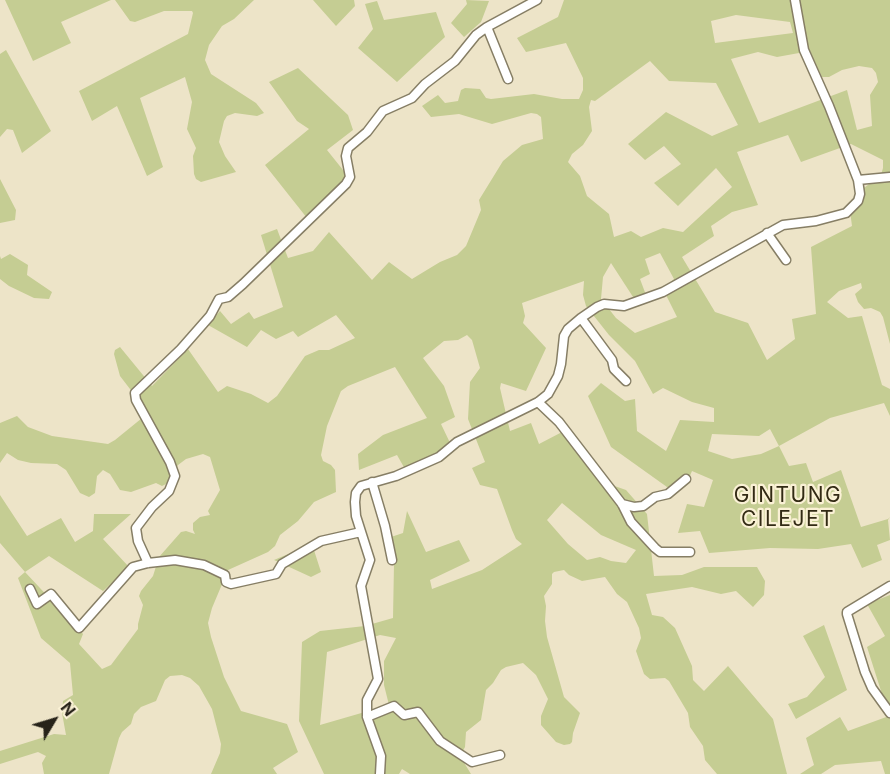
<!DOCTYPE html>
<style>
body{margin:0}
#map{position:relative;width:890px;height:774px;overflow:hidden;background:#ede4c8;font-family:Inter,sans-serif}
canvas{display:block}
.north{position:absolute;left:24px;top:690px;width:60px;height:60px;-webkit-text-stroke:4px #faf1d5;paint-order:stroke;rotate:52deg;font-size:16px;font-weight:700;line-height:24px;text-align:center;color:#272319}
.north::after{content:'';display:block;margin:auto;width:21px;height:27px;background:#272319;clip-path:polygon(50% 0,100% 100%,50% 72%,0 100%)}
</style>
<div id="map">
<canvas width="890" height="774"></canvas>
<div class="north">N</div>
</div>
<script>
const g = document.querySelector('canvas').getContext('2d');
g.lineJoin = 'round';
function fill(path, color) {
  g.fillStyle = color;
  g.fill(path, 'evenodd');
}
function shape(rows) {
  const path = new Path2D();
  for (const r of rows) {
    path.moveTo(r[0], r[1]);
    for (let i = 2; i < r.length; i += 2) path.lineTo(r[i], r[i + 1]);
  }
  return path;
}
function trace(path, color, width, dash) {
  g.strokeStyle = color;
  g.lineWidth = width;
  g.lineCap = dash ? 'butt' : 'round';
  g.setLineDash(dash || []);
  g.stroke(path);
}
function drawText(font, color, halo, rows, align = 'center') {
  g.font = font + ' Inter,sans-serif';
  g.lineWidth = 4.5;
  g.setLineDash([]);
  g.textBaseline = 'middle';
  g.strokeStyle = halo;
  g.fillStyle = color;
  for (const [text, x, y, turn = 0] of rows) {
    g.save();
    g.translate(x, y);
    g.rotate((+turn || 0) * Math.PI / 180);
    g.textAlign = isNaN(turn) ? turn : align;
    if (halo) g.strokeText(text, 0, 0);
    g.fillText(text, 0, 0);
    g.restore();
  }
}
fill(shape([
 [5,0,111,0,61,22,71,43,33,61],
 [115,0,254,0,234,19,222,26,209,45,205,60,211,74,256,103,264,113,257,116,235,113,227,116,224,121,219,142,225,156,236,172,201,182,196,179,194,174,193,156,196,148,187,129,192,102,185,77,140,98,163,167,147,176,117,106,92,121,79,91,188,34,193,13,192,11,164,11,135,22,130,21],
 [313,0,354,0,355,6,336,26],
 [466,0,489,1,481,22,464,37,451,23,467,4],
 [564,0,890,0,890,344,883,317,880,312,871,308,864,309,858,302,855,294,862,288,861,283,839,291,827,302,848,318,862,316,882,385,890,389,890,416,884,403,830,418,779,446,789,466,806,463,813,482,841,470,861,527,888,519,890,517,888,520,890,540,877,545,882,560,862,568,851,544,818,549,770,548,709,553,700,531,678,533,687,504,704,507,713,480,692,471,685,487,667,487,611,447,588,396,601,383,625,401,635,399,637,431,666,451,680,420,714,422,714,408,692,402,663,388,653,394,635,361,609,335,586,306,583,295,584,281,522,303,525,316,523,323,546,348,526,391,501,383,500,388,510,431,531,423,539,444,564,431,606,483,626,490,647,514,654,576,682,575,704,567,757,567,765,581,764,595,753,607,736,591,721,594,692,587,646,594,652,615,663,617,675,628,692,666,693,680,704,691,728,666,773,719,787,774,717,774,705,760,703,746,690,727,688,713,669,681,665,678,650,679,644,674,636,651,641,638,639,628,627,602,617,594,605,577,582,581,569,575,564,570,554,572,552,574,552,584,544,596,546,606,545,621,547,637,564,697,580,713,573,733,572,742,570,744,564,745,556,742,541,725,541,716,548,699,536,675,523,663,506,667,501,670,493,683,486,690,481,720,466,732,465,747,460,756,471,774,410,774,402,769,399,774,324,774,299,721,302,642,320,631,365,626,393,618,394,564,388,538,403,533,407,511,426,552,459,540,470,561,430,580,432,589,482,570,522,544,516,539,512,530,497,489,480,485,472,468,485,462,468,419,470,382,480,368,472,340,467,335,458,340,444,341,423,358,444,386,455,417,441,424,452,447,405,469,397,455,359,470,358,454,383,435,427,418,395,367,348,386,341,391,327,426,321,455,323,461,331,465,335,470,336,492,314,502,298,521,280,535,275,546,268,552,228,570,212,608,208,623,211,637,224,677,241,711,287,724,298,752,273,768,277,774,211,774,220,753,221,744,212,709,199,686,190,678,182,675,170,676,165,680,156,701,141,707,134,714,131,724,122,732,119,738,109,774,44,774,42,763,46,756,38,752,0,764,0,751,54,734,66,735,62,713,63,701,73,695,70,663,41,638,18,578,25,572,0,543,0,495,27,536,61,518,75,542,93,531,94,514,131,514,103,539,129,567,103,591,49,556,25,572,83,634,79,644,102,669,111,665,138,629,138,624,143,605,139,596,141,591,153,576,159,557,181,532,186,531,195,534,193,530,193,523,200,517,210,515,208,511,220,490,210,457,203,454,186,459,178,465,166,484,162,486,156,483,131,492,120,490,110,474,103,470,97,476,95,493,89,497,80,493,66,470,57,464,31,463,18,460,7,453,0,463,0,423,17,416,28,427,52,436,108,444,115,440,147,414,140,402,120,376,114,354,115,350,120,347,152,386,188,349,218,392,227,386,251,394,268,403,277,396,305,356,319,350,329,350,355,338,336,315,298,337,293,331,276,339,261,330,247,347,208,325,220,311,231,324,249,312,254,319,283,307,261,235,277,229,288,258,313,251,329,232,372,280,389,262,412,279,440,262,457,255,466,246,481,210,479,200,503,161,522,145,543,139,541,117,537,114,531,113,492,124,459,114,431,117,422,106,438,95,445,103,458,101,461,90,465,88,480,89,486,98,491,99,534,94,562,99,579,99,583,90,583,78,566,43,526,52,517,38,558,17],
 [736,15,790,22,793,33,715,43,711,21],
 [810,51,822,77,829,77,842,70,859,66,872,68,876,73,878,82,870,95,872,126,857,130,847,90,759,123,731,59,758,52,777,57],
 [650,61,669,81,716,83,738,125,712,136,666,112,628,144,645,160,664,146,681,164,654,183,678,206,716,168,732,187,683,232,663,228,641,237,631,231,614,237,609,214,587,196,580,176,568,162,572,154,583,145,592,131,589,107,591,100,595,101],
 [788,135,801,162,851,144,883,160,883,168,881,175,860,191,850,211,852,226,811,247,816,314,792,319,795,339,767,360,748,323,715,312,682,257,714,236,711,226,732,212,758,205,737,152],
 [660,253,674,279,663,289,677,317,635,333,616,318,601,299,603,277,611,263,635,300,646,295,640,279,650,274,645,259],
 [770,429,779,446,761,454,732,459,708,451,712,434,759,436],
 [562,503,601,535,636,550,626,563,611,561,600,557,587,560,568,544,547,520],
 [380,635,396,638,384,661,384,685,389,705,320,725,327,652],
 [377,1,384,20,436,12,445,37,397,82,358,48,373,29,365,4],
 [6,50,51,131,22,153,13,130,7,129,0,137,0,54],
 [298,68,348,115,353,130,327,150,347,175,347,182,307,218,265,165,309,129,297,121,269,82],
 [0,179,16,210,15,220,0,223],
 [10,254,28,265,27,275,52,292,49,299,34,298,9,286,0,279,0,256,1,259],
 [312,544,321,572,311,577,274,560],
 [890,595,890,774,885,774,881,761,835,765,821,774,800,774,814,765,806,738,840,717,848,731,889,716,867,647,885,636,867,604],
 [824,625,847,690,796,719,788,704,807,697,825,677,803,636]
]), '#c5cd93');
const minor = shape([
 [795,0,804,50,829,106,858,180],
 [487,27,508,79],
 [767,233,786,260],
 [581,318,612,360,614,369,626,381],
 [538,402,559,422,622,504,631,522,655,548,660,552,690,552],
 [372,482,385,526,392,560],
 [622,504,634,507,643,506,655,497,668,494,686,479],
 [148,563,138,541,136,528,152,507,169,491,175,476,170,462,136,400,135,393,181,349,210,316,219,299,228,297,243,284,346,184,350,177,346,156,348,148,367,132,383,111,412,98,425,84,455,61,476,35,487,27,537,0],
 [890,586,847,612,847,614,865,672,872,688,890,713],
 [30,589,37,604,51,594,79,628,133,567,148,563,175,560,204,565,225,575,226,582,231,584,276,574,282,564,321,541,361,532],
 [367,717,394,706,404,715,418,712,440,741,472,762,500,755],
 [380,774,381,756,367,717,367,700,378,679,361,586,370,560,356,516,355,502,356,493,361,486,396,476,439,457,457,442,538,402,548,394,558,376,561,364,564,336,568,329,581,318,597,307,604,304,624,306,663,292,783,225,816,221,846,213,858,201,860,194,858,180,890,177]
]);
trace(minor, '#867e65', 11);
trace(minor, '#fff', 8);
g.letterSpacing = '1.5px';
drawText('21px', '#322a14', '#faf1d5', [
 ["GINTUNG",788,496],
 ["CILEJET",788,520]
]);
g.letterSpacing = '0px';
</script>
